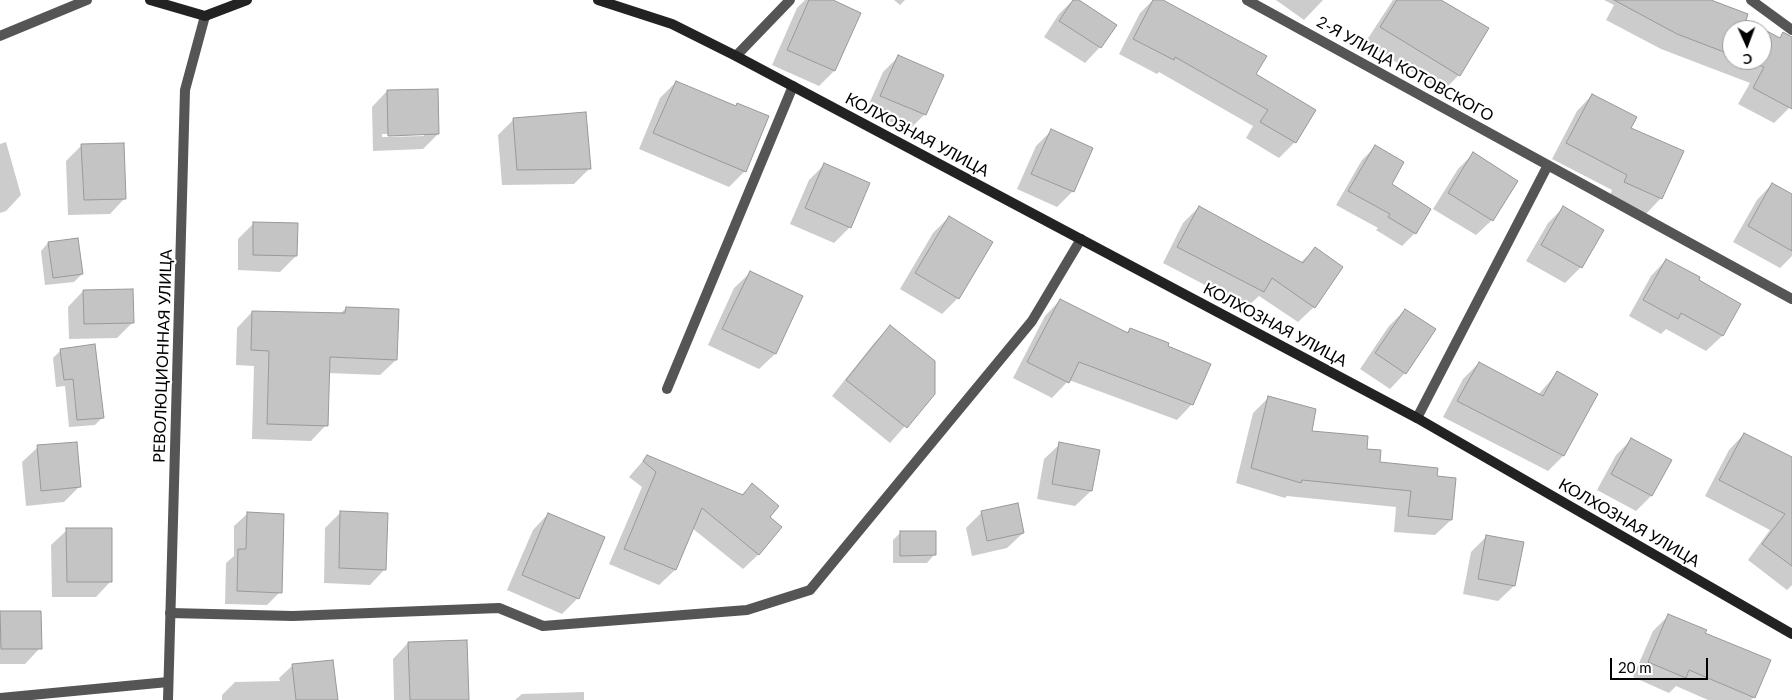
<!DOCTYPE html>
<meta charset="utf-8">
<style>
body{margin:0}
#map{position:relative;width:1792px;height:700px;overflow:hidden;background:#fff;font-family:Lato,sans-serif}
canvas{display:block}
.north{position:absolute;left:1722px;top:20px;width:50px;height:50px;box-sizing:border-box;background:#fff;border:1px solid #999;border-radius:50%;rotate:178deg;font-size:14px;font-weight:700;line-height:20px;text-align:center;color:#000}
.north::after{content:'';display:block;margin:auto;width:18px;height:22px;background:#000;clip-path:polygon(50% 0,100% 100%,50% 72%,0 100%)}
.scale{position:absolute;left:1610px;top:658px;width:98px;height:22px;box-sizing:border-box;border:2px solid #000;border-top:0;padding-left:6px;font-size:15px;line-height:18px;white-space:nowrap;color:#000;-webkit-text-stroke:4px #fff;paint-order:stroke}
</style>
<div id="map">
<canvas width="1792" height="700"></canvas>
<div class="north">С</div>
<div class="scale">20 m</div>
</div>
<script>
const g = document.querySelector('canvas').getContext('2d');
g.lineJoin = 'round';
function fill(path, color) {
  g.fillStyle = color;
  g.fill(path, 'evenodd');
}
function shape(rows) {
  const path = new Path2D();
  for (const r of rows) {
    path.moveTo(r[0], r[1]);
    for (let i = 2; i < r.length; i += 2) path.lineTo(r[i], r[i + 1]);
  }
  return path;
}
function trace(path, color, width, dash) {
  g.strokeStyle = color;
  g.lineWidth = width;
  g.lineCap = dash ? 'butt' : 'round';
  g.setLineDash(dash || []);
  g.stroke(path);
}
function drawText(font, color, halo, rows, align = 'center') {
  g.font = font + ' Lato,sans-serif';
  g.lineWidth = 4.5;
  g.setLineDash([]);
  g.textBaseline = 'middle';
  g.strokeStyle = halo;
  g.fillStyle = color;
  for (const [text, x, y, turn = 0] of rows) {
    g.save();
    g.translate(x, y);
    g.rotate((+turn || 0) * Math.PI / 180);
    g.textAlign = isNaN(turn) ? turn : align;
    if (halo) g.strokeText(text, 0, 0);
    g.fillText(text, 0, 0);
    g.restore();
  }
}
fill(shape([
 [805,0,830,0,860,13,834,71,819,86,772,65,797,8],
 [894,0,905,0,900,5],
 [1073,0,1077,0,1100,47,1085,63,1044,37,1059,14],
 [1153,0,1160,0,1265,57,1254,74,1314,110,1295,142,1279,158,1246,138,1253,126,1159,72,1157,74,1119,54,1140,13],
 [1276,0,1323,0,1304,20],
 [1393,0,1430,0,1459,75,1443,91,1365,43],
 [1604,0,1707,0,1792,46,1792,103,1789,108,1774,123,1738,104,1750,83,1661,49,1606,20,1614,5],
 [1732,30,1762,30,1762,60,1732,60],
 [898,57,925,114,909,130,866,111,883,72],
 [676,82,735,107,768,117,745,171,729,187,639,149,660,98],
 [387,91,438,134,423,149,373,151,372,107],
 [424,133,424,136,382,137,382,134],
 [1592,95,1629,129,1661,198,1646,214,1609,198,1612,190,1552,159,1577,111],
 [514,119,590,168,574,184,502,185,498,135],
 [1051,131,1092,149,1072,192,1057,207,1017,189,1036,146],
 [6,142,21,195,6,211,0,213,0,144],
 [82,145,125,198,110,214,68,215,66,161],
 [1375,147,1390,184,1415,233,1402,246,1376,230,1378,228,1336,205,1362,160],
 [1473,154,1492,220,1476,235,1433,209,1458,169],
 [824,165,850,227,834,243,790,224,809,180],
 [1772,184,1792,195,1792,256,1780,268,1733,242,1757,200],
 [1199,207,1300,263,1315,249,1314,307,1298,322,1259,296,1247,307,1163,263,1183,223],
 [1563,208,1581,267,1565,283,1526,261,1548,223],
 [949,217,958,298,942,314,900,289,933,233],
 [254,223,296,256,280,272,238,270,238,239],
 [48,243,82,274,74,282,45,285,41,251],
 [1666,260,1740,304,1722,336,1706,351,1666,329,1661,334,1629,316,1651,276],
 [750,273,775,354,759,369,708,345,734,288],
 [83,291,132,323,117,338,69,339,68,307],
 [1060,300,1126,333,1130,329,1166,346,1192,404,1177,420,1069,380,1052,398,1013,378,1045,316],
 [346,308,396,360,380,375,328,373,326,425,311,441,252,439,254,366,236,365,237,328,252,312,340,314],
 [1405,310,1405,373,1390,389,1360,369,1389,326],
 [890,327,934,393,890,443,832,396,875,342],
 [61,350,103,417,95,425,69,427,65,386,56,387,53,358],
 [1479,363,1538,395,1557,373,1597,394,1563,456,1548,471,1443,417,1463,379],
 [1268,398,1310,432,1366,450,1378,463,1436,477,1451,520,1435,535,1394,532,1396,507,1287,496,1285,498,1236,483,1253,413],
 [1744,434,1792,496,1792,585,1787,590,1748,560,1770,530,1705,496,1729,450],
 [1631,440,1651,496,1636,511,1597,490,1616,455],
 [1060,444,1098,451,1091,491,1075,506,1037,499,1044,459],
 [38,447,80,486,64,502,26,506,22,462],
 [647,456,741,495,752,485,769,517,759,554,743,569,692,528,675,570,659,585,609,564,642,487,629,477],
 [341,512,385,569,370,585,324,583,325,528],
 [982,512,1023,533,1007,548,972,556,966,528],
 [247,514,280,592,267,605,225,604,226,563,234,556,234,526],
 [548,514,578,598,562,614,507,590,533,530],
 [67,530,111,581,96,597,52,597,51,545],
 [900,533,934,555,927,563,893,563,893,540],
 [1487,536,1514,586,1498,601,1463,594,1471,552],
 [0,613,40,648,25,664,0,664],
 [1669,615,1704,633,1754,697,1751,700,1708,700,1676,686,1669,693,1633,677,1653,631],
 [408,643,468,700,394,700,393,659],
 [292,666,336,700,222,700,222,695,235,682,280,681,279,678],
 [584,692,584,700,515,700,522,694]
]), '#0003');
const building = shape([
 [809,0,833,0,861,13,835,71,787,50,809,0],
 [1073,0,1079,0,1117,25,1101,48,1059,21,1073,0],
 [1153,0,1163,0,1267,56,1256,74,1316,110,1296,143,1260,122,1268,110,1175,57,1174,60,1133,39,1153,0],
 [1397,0,1441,0,1489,28,1460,76,1380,27,1397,0],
 [1614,0,1711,0,1748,14,1746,20,1780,38,1783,32,1792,37,1792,109,1753,88,1764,67,1746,60,1762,60,1762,30,1732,30,1732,55,1677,34,1614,0],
 [898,55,944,75,926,115,880,96,898,55],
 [676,81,736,106,737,103,769,116,746,172,653,133,676,81],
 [438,89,439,134,388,136,387,90,438,89],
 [1592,94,1637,117,1631,128,1684,151,1662,199,1624,182,1627,175,1566,143,1592,94],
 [586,112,591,169,517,170,513,118,586,112],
 [1051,129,1093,148,1074,192,1031,174,1051,129],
 [124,143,126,199,84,200,81,144,124,143],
 [1375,145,1404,162,1392,184,1431,209,1416,234,1388,217,1390,214,1348,191,1375,145],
 [1473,152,1518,181,1493,221,1448,193,1473,152],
 [824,163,870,183,851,228,805,208,824,163],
 [1772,183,1792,194,1792,251,1748,226,1772,183],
 [1199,206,1303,263,1315,247,1343,267,1315,308,1272,278,1264,292,1177,247,1199,206],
 [1563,206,1604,230,1582,268,1541,245,1563,206],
 [949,216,993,242,959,299,915,273,949,216],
 [253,222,298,223,297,256,253,255,253,222],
 [78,238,83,274,53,278,48,242,78,238],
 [1666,259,1700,277,1699,280,1741,304,1723,336,1681,313,1678,319,1643,300,1666,259],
 [750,271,803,296,776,354,722,329,750,271],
 [133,289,134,323,84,324,83,290,133,289],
 [1060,299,1128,333,1130,328,1169,343,1168,346,1211,364,1193,405,1079,362,1069,383,1027,362,1060,299],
 [346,307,399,309,397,360,330,357,328,426,267,424,269,351,251,350,252,311,345,313,346,307],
 [1405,309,1436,329,1406,374,1375,353,1405,309],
 [890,325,935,361,935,394,907,428,846,380,890,325],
 [95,344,104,418,77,420,73,379,64,380,60,349,95,344],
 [1479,362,1543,396,1557,371,1598,394,1564,456,1457,401,1479,362],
 [1268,396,1316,409,1312,431,1368,436,1367,449,1381,450,1380,462,1438,468,1437,476,1456,478,1452,520,1408,516,1411,491,1302,480,1301,483,1251,468,1268,396],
 [1744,433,1792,457,1792,566,1762,544,1785,514,1719,480,1744,433],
 [1631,438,1672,460,1652,496,1611,474,1631,438],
 [77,442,81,487,41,491,37,445,77,442],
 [1059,442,1100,450,1092,491,1052,484,1059,442],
 [647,455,743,495,752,483,779,506,770,517,782,527,759,555,702,508,676,570,624,549,656,472,643,461,647,455],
 [1018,503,1024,533,987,541,981,511,1018,503],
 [340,511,388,513,386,570,339,568,340,511],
 [247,512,284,514,282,593,237,591,238,549,246,549,247,512],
 [548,513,605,537,579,599,522,575,548,513],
 [66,528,112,528,112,582,67,582,66,528],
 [900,531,936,531,936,555,900,556,900,531],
 [1486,535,1524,542,1515,586,1478,579,1486,535],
 [0,611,41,611,42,649,1,649,0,611],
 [1668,614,1707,630,1705,633,1771,660,1755,698,1689,670,1686,678,1648,662,1668,614],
 [467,640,469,700,410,700,408,642,467,640],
 [333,660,338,700,296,700,292,664,333,660]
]);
fill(building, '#c4c4c4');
trace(building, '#999', 1);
trace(shape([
 [667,389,793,86],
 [170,613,293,616,499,608,543,626,747,610,810,590,1032,321,1081,239],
 [0,698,168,682]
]), '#555', 10);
trace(shape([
 [1247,0,1792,299],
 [1751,0,1792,30],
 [0,36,87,0],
 [736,56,790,0],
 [1417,418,1548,165],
 [168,700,185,90,205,16]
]), '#555', 10);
trace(shape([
 [150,0,205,16,247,0],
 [598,0,672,24,736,56,1417,418,1792,634]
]), '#222', 10);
drawText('16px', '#000', '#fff', [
 ["2-Я УЛИЦА КОТОВСКОГО",1405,69,29],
 ["КОЛХОЗНАЯ УЛИЦА",917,135,28],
 ["КОЛХОЗНАЯ УЛИЦА",1275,325,28],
 ["РЕВОЛЮЦИОННАЯ УЛИЦА",163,356,-88],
 ["КОЛХОЗНАЯ УЛИЦА",1629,523,30]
]);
</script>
